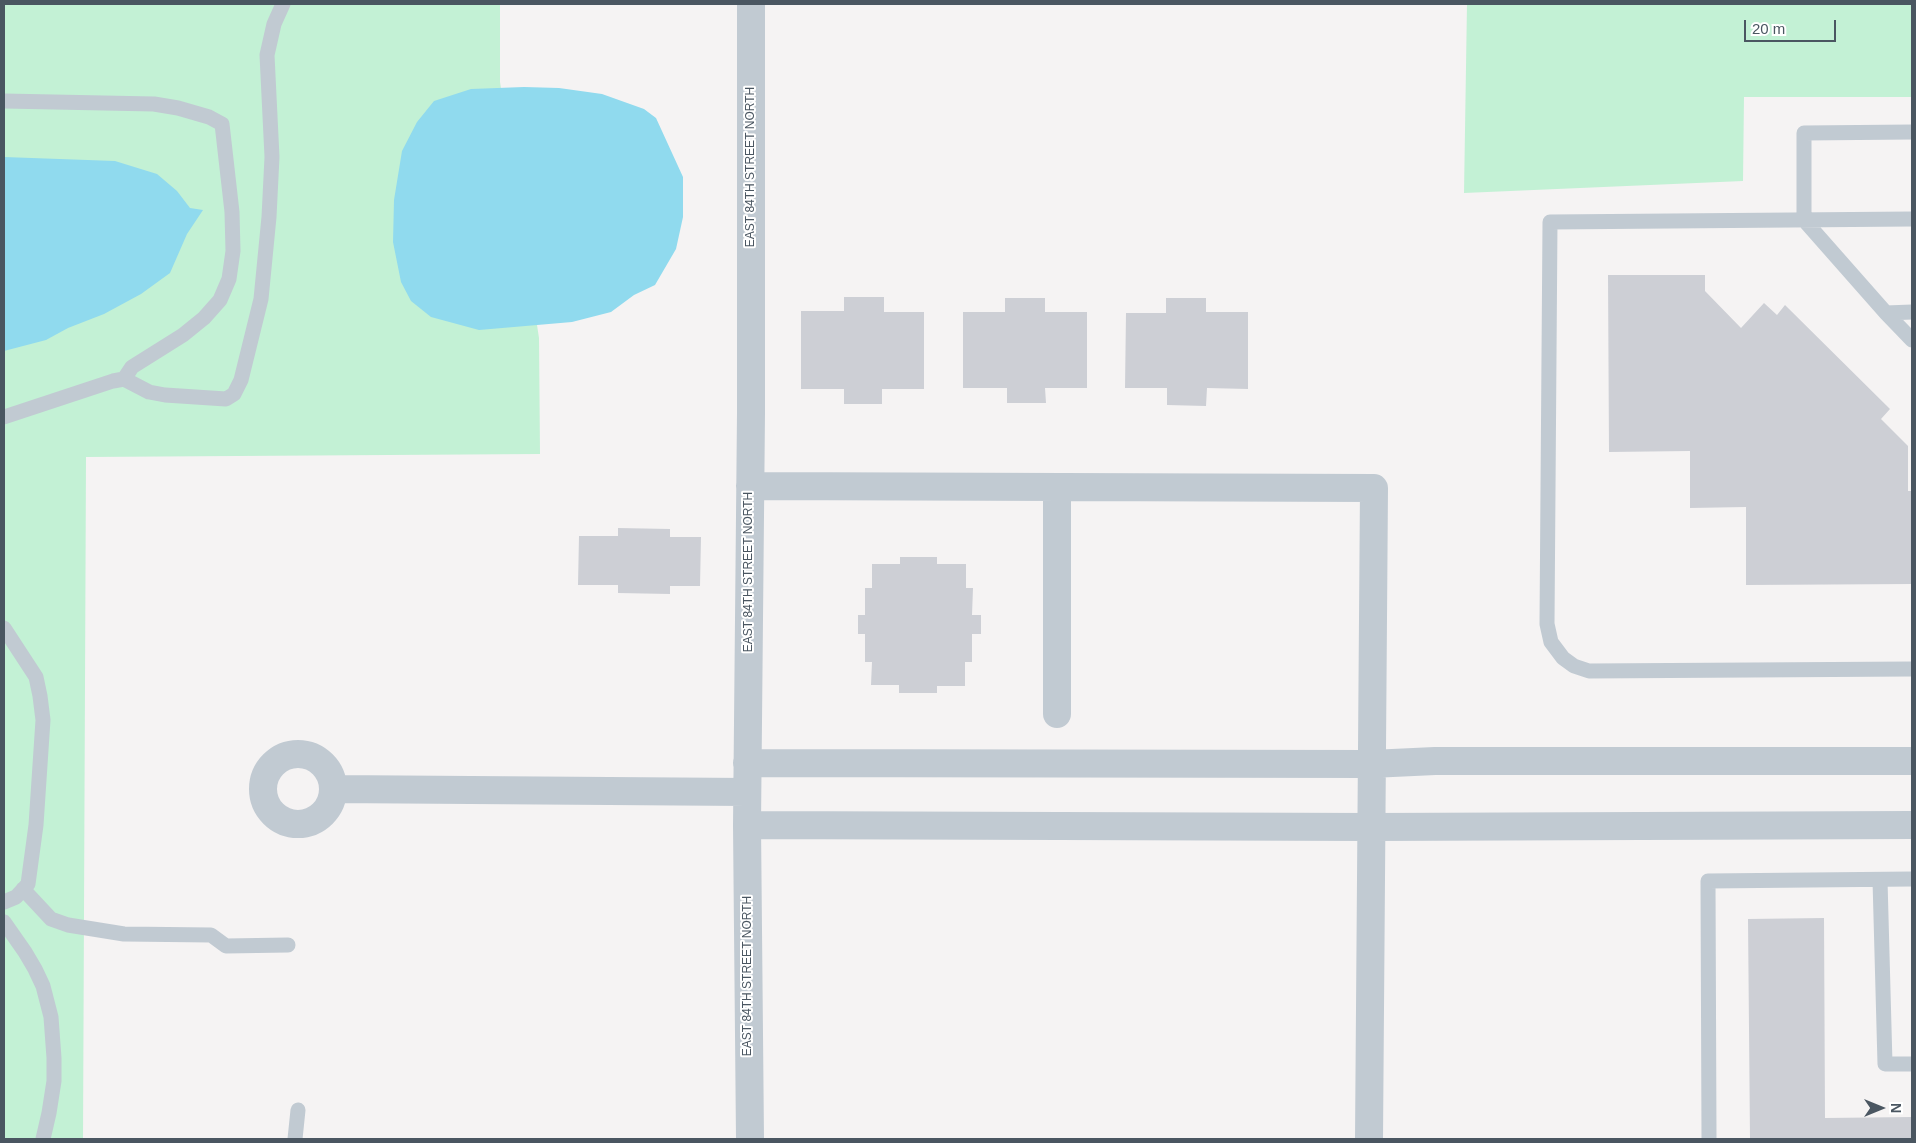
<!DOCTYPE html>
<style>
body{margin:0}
#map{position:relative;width:1916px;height:1143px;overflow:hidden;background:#f5f3f3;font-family:Arial,sans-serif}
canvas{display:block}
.frame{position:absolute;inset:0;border:5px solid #4a5661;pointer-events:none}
.north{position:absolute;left:1856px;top:1083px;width:50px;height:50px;-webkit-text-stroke:4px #fff;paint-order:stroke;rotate:90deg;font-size:14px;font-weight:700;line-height:20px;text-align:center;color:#4a5661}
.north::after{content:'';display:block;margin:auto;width:18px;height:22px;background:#4a5661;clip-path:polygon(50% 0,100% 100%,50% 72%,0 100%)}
.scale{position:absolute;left:1744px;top:20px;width:92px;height:22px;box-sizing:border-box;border:2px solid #4a5661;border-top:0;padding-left:6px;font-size:15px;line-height:18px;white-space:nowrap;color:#4a5661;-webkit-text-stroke:4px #fff;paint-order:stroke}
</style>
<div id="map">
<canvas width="1916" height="1143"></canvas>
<div class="frame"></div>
<div class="north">N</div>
<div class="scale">20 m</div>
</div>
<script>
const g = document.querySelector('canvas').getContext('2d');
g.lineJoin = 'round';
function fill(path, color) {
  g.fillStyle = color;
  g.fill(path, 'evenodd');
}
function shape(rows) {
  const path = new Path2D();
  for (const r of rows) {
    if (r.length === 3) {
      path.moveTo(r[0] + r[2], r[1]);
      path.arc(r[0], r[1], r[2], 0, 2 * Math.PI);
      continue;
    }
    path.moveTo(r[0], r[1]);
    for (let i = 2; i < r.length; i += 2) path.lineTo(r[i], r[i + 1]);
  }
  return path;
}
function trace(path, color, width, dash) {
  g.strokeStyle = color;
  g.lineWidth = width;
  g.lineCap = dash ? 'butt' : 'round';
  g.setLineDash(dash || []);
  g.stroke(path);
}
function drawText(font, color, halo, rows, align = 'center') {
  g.font = font + ' Arial,sans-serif';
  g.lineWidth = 4;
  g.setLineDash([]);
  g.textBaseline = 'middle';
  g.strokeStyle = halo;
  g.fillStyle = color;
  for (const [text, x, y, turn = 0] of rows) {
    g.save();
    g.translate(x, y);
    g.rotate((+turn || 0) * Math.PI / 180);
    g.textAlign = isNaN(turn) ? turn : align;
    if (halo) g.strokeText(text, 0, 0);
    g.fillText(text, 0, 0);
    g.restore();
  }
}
fill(shape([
 [4,4,500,4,500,82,539,338,540,454,86,457,83,1139,4,1139],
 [1467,4,1912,4,1912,97,1744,97,1743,181,1464,193]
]), '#c3f1d5');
fill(shape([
 [524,87,559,88,602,94,644,109,656,118,683,177,683,217,676,249,655,285,634,295,611,312,572,322,479,330,431,317,411,301,401,282,393,242,394,200,402,151,417,122,434,101,471,89],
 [4,157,115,161,157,174,177,191,190,208,203,210,187,234,170,273,141,294,104,314,68,328,46,340,4,351]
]), '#90daee');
fill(shape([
 [1608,275,1705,275,1705,291,1741,328,1764,303,1777,315,1785,305,1890,409,1881,419,1908,446,1908,491,1912,491,1912,584,1746,585,1746,507,1690,508,1690,451,1609,452],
 [844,297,884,297,884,312,924,312,924,389,882,389,882,404,844,404,844,389,801,389,801,311,844,311],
 [1005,298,1045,298,1045,312,1087,312,1087,388,1045,388,1046,403,1007,403,1007,388,963,388,963,312,1005,312],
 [1166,298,1206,298,1206,312,1248,312,1248,389,1207,388,1206,406,1167,405,1167,388,1125,388,1126,313,1166,313],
 [618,528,670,529,670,537,701,537,700,586,670,586,670,594,618,593,618,585,578,585,579,536,618,536],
 [900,557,937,557,937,564,966,564,966,588,973,588,972,615,981,615,981,634,972,634,972,662,965,662,965,686,937,686,937,693,899,693,899,685,871,685,872,662,865,662,865,634,858,634,858,615,865,615,865,588,872,588,872,564,900,564],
 [1824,918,1825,1118,1912,1117,1912,1139,1750,1139,1748,919]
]), '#cdcfd5');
trace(shape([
 [4,101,154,104,178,108,209,117,222,124,232,212,233,251,229,279,220,300,204,318,183,335,132,367,124,379],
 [1912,132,1804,133,1804,220,1886,313,1912,340],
 [1912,219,1550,222,1547,624,1551,642,1563,658,1574,666,1589,671,1912,669],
 [1886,313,1912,312],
 [4,417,113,381,124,379,149,392,165,395,226,399,234,394,241,380,261,299,269,217,272,157,267,55,274,24,283,4],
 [4,628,36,677,40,696,43,720,36,825,28,884,16,897,4,902],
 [1880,880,1885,1064,1912,1064],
 [23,889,51,919,68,925,124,934,211,935,226,946,288,945],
 [4,922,25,952,35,969,43,986,51,1017,54,1058,54,1081,49,1113,43,1139],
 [295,1139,298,1110],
 [1709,1139,1708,881,1912,879]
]), '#c1cad2', 15);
trace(shape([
 [750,486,1374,488,1369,1139],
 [1057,487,1057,714],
 [298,789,35],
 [747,763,1371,764,1435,761,1912,761],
 [333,789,747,792],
 [747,825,1371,827,1912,825],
 [750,1139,747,825,751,413,751,4]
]), '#c1cad2', 28);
drawText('12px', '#4a5661', '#fff', [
 ["EAST 84TH STREET NORTH",751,167,-90],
 ["EAST 84TH STREET NORTH",749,572,-90],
 ["EAST 84TH STREET NORTH",748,976,-90]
]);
</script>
